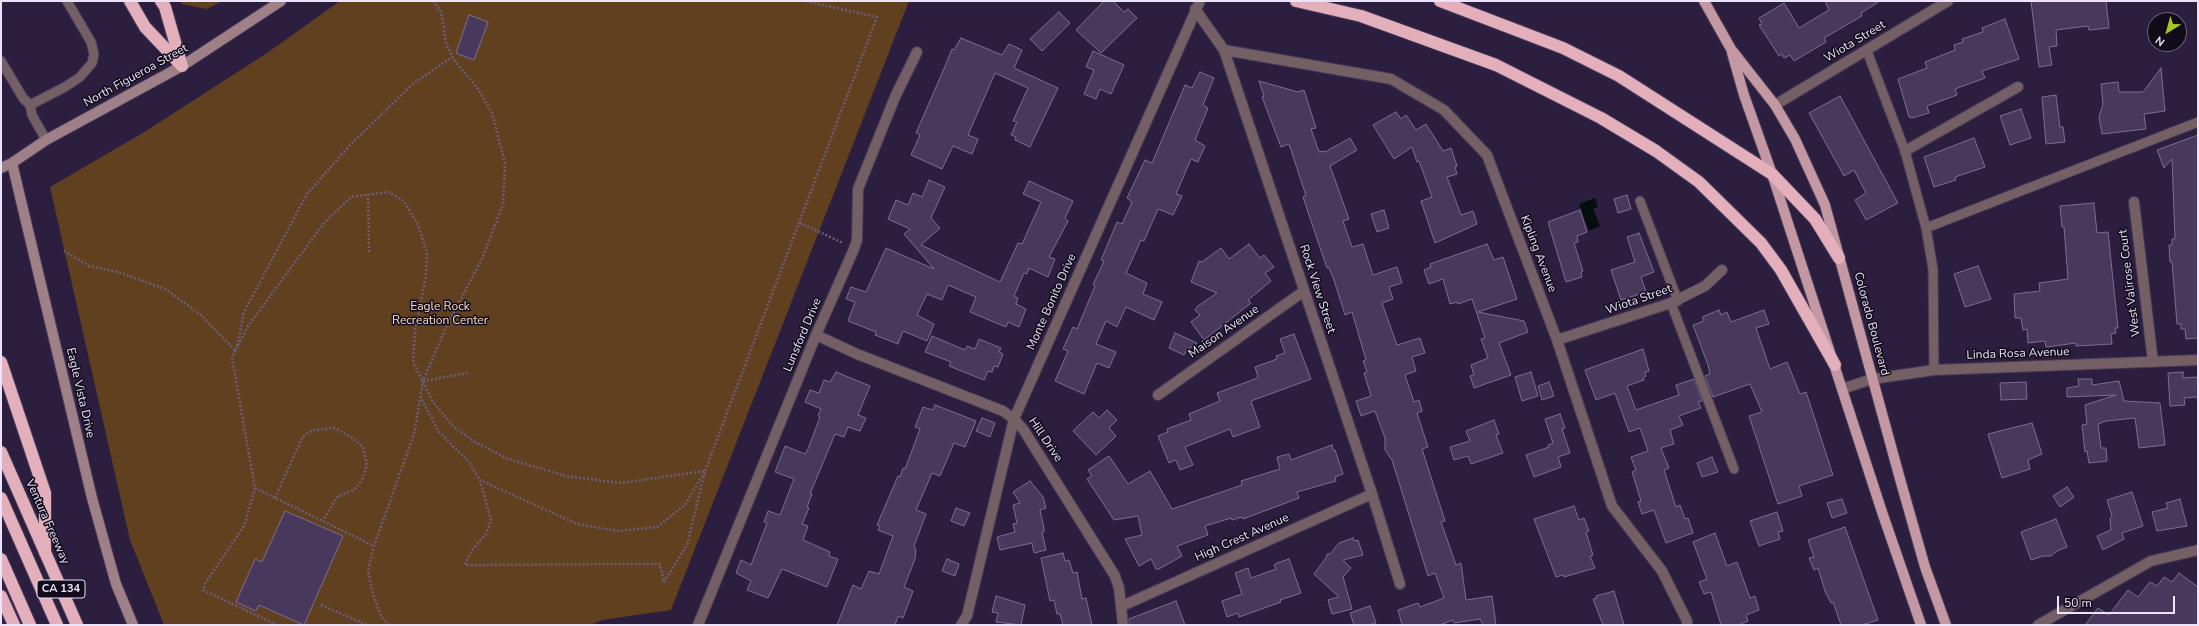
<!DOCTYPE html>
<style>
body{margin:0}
#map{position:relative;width:2199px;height:626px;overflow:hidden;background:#2c1e3f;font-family:"Nunito Sans",sans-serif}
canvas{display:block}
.frame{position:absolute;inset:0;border:2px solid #ebe3f9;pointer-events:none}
.north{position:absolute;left:2147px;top:12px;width:40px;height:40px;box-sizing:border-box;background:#120c1a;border:1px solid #696273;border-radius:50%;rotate:217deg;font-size:11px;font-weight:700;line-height:16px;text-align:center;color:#ebe3f9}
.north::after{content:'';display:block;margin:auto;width:14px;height:18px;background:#a4c825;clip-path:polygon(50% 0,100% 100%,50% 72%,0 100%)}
.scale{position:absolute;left:2057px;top:596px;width:118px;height:18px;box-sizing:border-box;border:2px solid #ebe3f9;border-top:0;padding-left:5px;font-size:12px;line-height:14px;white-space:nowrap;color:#ebe3f9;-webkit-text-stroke:3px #120c1a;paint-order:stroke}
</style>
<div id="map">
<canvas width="2199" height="626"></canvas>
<div class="frame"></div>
<div class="north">N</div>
<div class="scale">50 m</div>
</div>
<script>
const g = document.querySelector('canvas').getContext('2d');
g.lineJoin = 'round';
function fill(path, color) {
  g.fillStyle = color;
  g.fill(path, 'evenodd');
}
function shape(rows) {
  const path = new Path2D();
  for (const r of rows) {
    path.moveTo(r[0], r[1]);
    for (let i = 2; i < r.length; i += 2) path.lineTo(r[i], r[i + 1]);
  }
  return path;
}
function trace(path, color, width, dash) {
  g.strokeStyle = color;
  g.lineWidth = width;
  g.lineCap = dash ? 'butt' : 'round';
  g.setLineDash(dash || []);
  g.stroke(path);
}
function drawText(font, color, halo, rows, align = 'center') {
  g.font = font + ' "Nunito Sans",sans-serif';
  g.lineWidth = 3;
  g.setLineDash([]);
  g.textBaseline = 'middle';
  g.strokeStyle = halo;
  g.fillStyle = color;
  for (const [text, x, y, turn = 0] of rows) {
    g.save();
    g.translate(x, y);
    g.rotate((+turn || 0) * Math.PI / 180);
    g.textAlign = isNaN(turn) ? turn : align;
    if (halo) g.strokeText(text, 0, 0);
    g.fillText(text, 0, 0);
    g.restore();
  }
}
fill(shape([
 [180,1,222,1,207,9,182,4],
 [340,1,909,1,671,610,602,620,590,625,164,625,130,540,50,187,146,131,267,53]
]), '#614020');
fill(shape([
 [1595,198,1598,207,1593,209,1600,226,1589,231,1579,204]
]), '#040f0d');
const building = shape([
 [1104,1,1113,1,1124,12,1128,9,1137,18,1101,53,1076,30,1104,1],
 [1825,1,1880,1,1861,13,1862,16,1824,38,1826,42,1794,61,1790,55,1784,58,1782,54,1779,56,1759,25,1762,24,1759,18,1784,3,1799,28,1829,10,1825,1],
 [2031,1,2106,1,2109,28,2089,30,2088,26,2056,30,2057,46,2049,47,2052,65,2039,67,2031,1],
 [1059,12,1070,23,1042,51,1030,39,1059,12],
 [469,15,488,22,474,60,456,53,469,15],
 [2005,19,2019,59,1982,71,1985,78,1955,89,1957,95,1927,106,1929,113,1912,118,1909,117,1898,79,1927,68,1925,62,1955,50,1954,45,1963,42,1962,39,1983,32,1982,28,2005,19],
 [961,38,1002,55,1009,44,1022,50,1014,68,1058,88,1030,147,1015,140,1016,137,1011,135,1017,122,1013,121,1028,88,995,73,968,135,978,139,972,154,953,146,942,169,911,155,920,135,916,133,946,64,952,49,954,50,961,38],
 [1093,51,1124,65,1111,94,1100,89,1096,99,1084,94,1094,70,1086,67,1093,51],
 [2161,68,2165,111,2144,114,2146,129,2102,134,2099,117,2103,104,2101,84,2118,82,2119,92,2143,92,2161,68],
 [1200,72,1214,78,1203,105,1208,108,1195,140,1205,146,1198,162,1191,159,1176,194,1182,196,1173,215,1158,209,1144,241,1141,240,1126,273,1147,283,1143,294,1162,302,1154,320,1126,307,1117,327,1106,321,1096,344,1116,352,1109,368,1097,363,1084,394,1055,381,1068,351,1063,349,1073,327,1077,329,1095,286,1093,285,1104,261,1101,260,1117,222,1122,224,1132,202,1127,198,1145,160,1152,163,1185,85,1192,88,1200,72],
 [1259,81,1298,92,1304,90,1316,128,1311,129,1319,152,1324,151,1325,152,1350,138,1357,150,1330,166,1349,219,1343,221,1352,247,1363,244,1373,275,1397,267,1402,283,1389,287,1393,299,1382,303,1397,345,1420,338,1425,353,1412,357,1416,371,1405,375,1414,402,1419,400,1422,411,1417,413,1428,447,1422,449,1445,521,1441,522,1456,565,1461,563,1466,600,1492,596,1496,625,1483,625,1480,619,1454,623,1453,620,1440,625,1402,625,1398,610,1418,603,1420,607,1444,598,1435,573,1428,576,1392,460,1385,450,1385,438,1375,411,1361,416,1356,401,1371,396,1364,373,1367,372,1363,361,1366,360,1352,312,1345,315,1334,280,1329,268,1327,268,1311,221,1303,197,1306,196,1289,144,1281,147,1262,97,1264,96,1259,81],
 [2056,95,2060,127,2063,127,2065,142,2046,144,2042,97,2056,95],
 [1840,96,1898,203,1866,220,1855,200,1866,193,1854,170,1844,176,1809,113,1840,96],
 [2021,109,2031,138,2010,145,2000,116,2021,109],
 [1396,112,1401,119,1406,115,1416,130,1426,124,1443,151,1451,148,1457,166,1455,167,1457,174,1447,177,1461,215,1473,211,1477,224,1435,243,1421,201,1432,197,1419,161,1417,162,1412,147,1394,159,1373,125,1396,112],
 [2198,135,2198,338,2186,339,2185,329,2181,329,2181,324,2177,324,2172,262,2170,262,2169,245,2172,245,2172,239,2175,239,2172,159,2164,168,2157,150,2198,135],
 [1974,138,1985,167,1955,177,1956,180,1934,187,1924,157,1974,138],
 [929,180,945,187,931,218,940,228,921,245,1000,282,1018,243,1022,244,1041,202,1023,194,1029,181,1073,201,1065,218,1068,221,1049,257,1055,259,1048,277,1029,268,1027,274,1024,273,1014,296,1018,298,1016,304,1026,309,1019,327,1008,322,1006,327,970,312,976,297,948,285,942,300,927,294,917,315,934,324,927,341,903,331,898,344,875,335,876,332,848,321,855,302,846,299,851,287,866,292,886,248,934,269,904,234,910,229,888,219,896,200,908,205,913,193,922,197,929,180],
 [1627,195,1631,209,1618,213,1614,199,1627,195],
 [2094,203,2097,233,2108,232,2118,328,2115,328,2116,333,2111,334,2112,344,2076,346,2076,343,2046,347,2045,341,2028,343,2027,329,2023,330,2021,318,2015,318,2014,294,2040,291,2039,283,2068,279,2064,227,2062,227,2060,206,2094,203],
 [1384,210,1389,228,1377,232,1371,214,1384,210],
 [1580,210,1587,232,1577,236,1578,242,1574,243,1583,271,1581,272,1582,277,1566,282,1548,222,1580,210],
 [1639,233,1654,272,1641,277,1646,292,1621,300,1611,270,1635,262,1627,237,1639,233],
 [1249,244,1260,258,1264,255,1274,267,1265,273,1271,281,1248,300,1251,303,1204,340,1191,322,1200,315,1195,310,1198,306,1217,293,1191,282,1199,261,1202,262,1221,248,1229,259,1249,244],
 [1487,244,1494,260,1503,257,1517,299,1478,312,1524,321,1528,332,1499,343,1511,375,1474,388,1470,376,1474,375,1471,365,1488,358,1481,339,1485,338,1472,299,1458,304,1457,302,1450,304,1443,279,1429,284,1424,270,1431,267,1430,264,1487,244],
 [1978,266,1991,299,1965,307,1954,274,1978,266],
 [1719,310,1721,315,1727,312,1731,322,1764,310,1769,324,1756,328,1770,369,1787,362,1800,394,1806,392,1833,475,1799,486,1802,496,1778,504,1749,416,1762,412,1750,384,1713,397,1705,376,1710,374,1708,365,1693,325,1704,321,1702,317,1719,310],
 [1175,333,1197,343,1186,351,1184,355,1169,348,1175,333],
 [1294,334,1311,379,1251,401,1260,427,1233,437,1230,429,1185,447,1193,465,1180,470,1176,460,1169,463,1158,436,1168,432,1167,429,1191,420,1189,414,1220,401,1217,393,1255,379,1258,377,1255,367,1277,359,1276,356,1285,353,1280,339,1294,334],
 [932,336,965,350,967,346,975,349,979,339,1001,348,999,352,1003,354,998,367,994,366,992,372,988,371,984,380,949,366,951,362,925,352,932,336],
 [1643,349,1649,371,1645,372,1646,376,1643,378,1644,380,1627,386,1636,410,1679,395,1676,385,1694,379,1702,401,1698,402,1701,408,1679,416,1683,425,1670,430,1674,444,1661,448,1669,468,1664,470,1676,507,1680,505,1685,519,1688,518,1693,533,1666,543,1654,510,1642,514,1638,502,1641,501,1632,472,1636,470,1631,457,1648,451,1640,428,1629,432,1615,393,1596,400,1585,370,1643,349],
 [836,372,870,386,858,415,866,418,860,431,848,427,844,437,835,434,810,494,812,494,807,507,809,508,802,524,808,526,803,540,830,552,829,556,838,559,827,587,782,569,768,598,747,590,751,581,736,573,741,560,751,565,767,523,764,522,768,511,780,515,794,479,775,472,785,446,805,454,808,449,820,417,818,416,821,409,805,402,810,390,819,393,824,380,830,382,836,372],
 [1531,372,1538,396,1522,401,1515,377,1531,372],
 [2183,372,2183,378,2198,377,2198,397,2184,398,2185,405,2170,406,2168,373,2183,372],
 [2078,379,2092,379,2092,385,2119,381,2124,401,2160,403,2165,445,2139,448,2135,418,2106,421,2098,424,2101,448,2106,448,2107,461,2089,463,2087,451,2085,452,2082,425,2087,424,2085,405,2116,395,2067,397,2067,388,2079,386,2078,379],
 [1549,382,1554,396,1542,400,1538,386,1549,382],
 [2026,382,2027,399,2001,400,2000,383,2026,382],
 [935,405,976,421,965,447,954,443,940,476,932,473,916,510,926,514,914,546,916,551,915,559,904,587,913,591,903,618,898,616,895,625,837,625,853,585,861,589,869,571,879,574,893,536,878,530,880,526,877,525,898,476,900,477,903,468,905,469,920,429,915,427,923,407,933,410,935,405],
 [1107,410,1117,420,1109,428,1116,436,1096,455,1073,431,1093,412,1099,418,1107,410],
 [1560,414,1565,428,1562,429,1570,453,1558,457,1561,467,1534,477,1526,455,1549,447,1548,445,1553,443,1545,419,1560,414],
 [982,418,995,423,990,437,976,431,982,418],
 [1494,420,1499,434,1496,435,1503,453,1471,464,1468,456,1454,460,1450,447,1470,441,1466,431,1494,420],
 [2032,423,2042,454,2028,460,2030,469,2002,478,1988,434,2032,423],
 [1332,445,1333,450,1335,450,1343,474,1335,477,1336,481,1297,492,1299,498,1243,519,1242,517,1232,520,1231,518,1205,526,1208,535,1177,546,1182,556,1159,569,1156,569,1151,559,1139,566,1125,539,1142,535,1138,516,1114,520,1087,479,1092,476,1088,470,1109,456,1128,484,1150,471,1172,509,1242,485,1241,481,1280,469,1277,457,1289,454,1291,460,1332,445],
 [1712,457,1718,472,1702,477,1697,463,1712,457],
 [1030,481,1043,497,1046,508,1040,510,1044,528,1044,532,1042,532,1046,550,1034,553,1032,543,1000,550,997,537,1015,532,1013,524,1017,523,1013,505,1020,503,1013,492,1030,481],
 [2067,487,2074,497,2060,507,2053,496,2067,487],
 [2132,492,2143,526,2122,533,2124,539,2103,550,2097,536,2111,530,2110,518,2112,516,2107,500,2132,492],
 [1842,499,1847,513,1832,518,1827,503,1842,499],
 [2180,499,2187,526,2157,531,2152,512,2168,508,2166,503,2180,499],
 [1574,506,1579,520,1584,518,1589,531,1586,532,1593,555,1590,556,1595,568,1564,577,1563,575,1556,577,1534,519,1574,506],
 [956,508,970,513,964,526,951,521,956,508],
 [285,511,343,536,304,625,259,605,256,611,236,602,255,559,262,562,285,511],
 [1777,512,1783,531,1778,532,1780,539,1759,546,1750,521,1777,512],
 [2056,519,2067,547,2057,551,2051,556,2043,556,2031,560,2021,532,2056,519],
 [1845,527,1878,620,1862,625,1841,625,1833,602,1831,603,1825,591,1818,568,1814,570,1809,558,1814,557,1808,540,1845,527],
 [1715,533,1727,566,1737,562,1750,598,1755,596,1759,610,1746,615,1748,621,1738,625,1721,625,1711,592,1704,594,1699,582,1707,579,1693,542,1715,533],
 [1353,538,1354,541,1358,540,1363,555,1343,560,1351,568,1343,577,1352,609,1332,614,1328,600,1339,597,1314,574,1326,558,1327,554,1330,554,1339,543,1353,538],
 [1063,553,1065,561,1069,560,1073,573,1077,572,1082,599,1086,598,1092,625,1063,625,1060,614,1057,614,1054,600,1050,601,1041,558,1063,553],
 [947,559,959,564,955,576,942,571,947,559],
 [1289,559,1301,593,1280,600,1281,602,1239,617,1238,613,1227,617,1222,601,1242,594,1235,573,1248,568,1251,578,1276,569,1274,565,1277,563,1289,559],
 [2179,573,2198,587,2198,625,2085,625,2098,608,2109,615,2128,590,2138,597,2150,582,2157,586,2164,577,2172,582,2179,573],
 [1614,591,1624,625,1603,625,1593,599,1597,598,1596,596,1614,591],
 [996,596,1025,605,1021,625,996,622,998,613,992,612,996,596],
 [1176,601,1185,625,1129,625,1129,619,1176,601],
 [1370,606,1376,623,1368,625,1354,625,1350,613,1370,606]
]);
fill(building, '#47385c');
trace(building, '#7c6d93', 1);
const lane = shape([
 [1867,51,1905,151,1926,228,1933,269,1934,370],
 [1,61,23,98,30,105,32,115,46,140],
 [30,105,65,87,80,77,92,63,94,54,91,42,67,1],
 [1640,201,1678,301],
 [1926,228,2198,122],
 [1671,303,1734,469]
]);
const street = shape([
 [1195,9,1224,50,1372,494,1400,584],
 [1224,50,1391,79,1444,110,1487,155,1557,340,1612,506,1662,571,1687,621,1687,625],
 [1775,105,1948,1],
 [1905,151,2018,87],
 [2134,202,2153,362],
 [816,335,857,354,1003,411,1014,419,1023,429,1115,576,1119,588,1123,625],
 [1557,340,1671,303,1705,286,1722,270],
 [1842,389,1872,379,1934,370,2198,360],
 [1158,395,1304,291],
 [1122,606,1372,494],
 [698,625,816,335,854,249,857,240,858,189,895,97,917,52],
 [961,625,967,616,1014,419,1200,1],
 [2038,625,2151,561,2198,550]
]);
const secondary = shape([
 [12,163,92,498,116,584,133,625],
 [1,168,12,163,46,140,182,66,281,1]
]);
const primary = shape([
 [1704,1,1731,49,1775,105,1795,139,1825,205,1900,479,1925,567,1946,625],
 [1732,53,1744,95,1772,174,1882,512,1921,625]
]);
const highway = shape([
 [130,1,145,27,182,66],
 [161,1,165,7,181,63],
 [1296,1,1361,16,1496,65,1601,118,1656,151,1699,182,1761,243,1781,270,1835,365],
 [1440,1,1563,48,1619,76,1772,174,1815,219,1839,258],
 [1,362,45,493,45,553],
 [1,452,77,625],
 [1,498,57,625],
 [1,559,30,625],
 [1,596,14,625]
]);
trace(lane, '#473a59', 11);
trace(street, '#473a59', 12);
trace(secondary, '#473a59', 12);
trace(primary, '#473a59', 12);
trace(highway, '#473a59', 14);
trace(shape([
 [368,194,369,254],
 [800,223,843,243],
 [64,251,89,266,118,272,165,289,201,315,236,351],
 [237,346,244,312,307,194,352,143,413,84,452,57],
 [423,381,468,373],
 [420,396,439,432,469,462,480,480,491,520,486,534,472,550,465,565,660,564,664,582],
 [255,488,374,546],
 [275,498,303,436,313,430,335,428,354,439,363,447,367,465,362,480,354,490,337,497,323,521],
 [664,582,687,545,705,471,877,17,805,1],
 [321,605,367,625],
 [277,625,203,590,206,582,244,526,255,488,232,358,248,326,324,223,351,197,388,192,404,201,418,225,427,253,426,276,415,330,413,362,433,402,454,427,475,442,508,459,566,476,621,483,705,471,685,505,657,527,618,531,577,524,480,480],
 [389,625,381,616,373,594,368,570,374,546,414,434,423,381,447,325,482,259,503,204,505,163,492,113,478,89,454,60,446,43,441,12,433,1]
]), '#6a5e7b', 2.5, [2, 2]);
trace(lane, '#745f64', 9);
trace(street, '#745f64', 10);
trace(secondary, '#a08087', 10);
trace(primary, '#c398a2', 10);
trace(highway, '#e2afbb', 12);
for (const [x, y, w] of [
 [61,589,48]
]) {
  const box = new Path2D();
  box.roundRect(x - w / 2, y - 9, w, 18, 3);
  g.fillStyle = '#120c1a';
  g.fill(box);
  trace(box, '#ebe3f9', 1);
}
drawText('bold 11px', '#ebe3f9', null, [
 ["CA 134",61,589]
]);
drawText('12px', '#ebe3f9', '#120c1a', [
 ["Wiota Street",1855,42,-31],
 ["North Figueroa Street",136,76,-29],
 ["Kipling Avenue",1538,254,69],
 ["West Valirose Court",2130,283,-97],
 ["Rock View Street",1317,289,72],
 ["Wiota Street",1639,300,-19],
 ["Monte Bonito Drive",1052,302,-66],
 ["Colorado Boulevard",1871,324,75],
 ["Maison Avenue",1224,332,-35],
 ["Lunsford Drive",803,335,-67],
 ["Linda Rosa Avenue",2018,354,-2],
 ["Eagle Vista Drive",80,393,77],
 ["Hill Drive",1045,440,56],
 ["Ventura Freeway",47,522,66],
 ["High Crest Avenue",1242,538,-24]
]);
drawText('12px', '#fdddc3', '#120c1a', [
 ["Eagle Rock",440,307],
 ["Recreation Center",440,321]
]);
</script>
